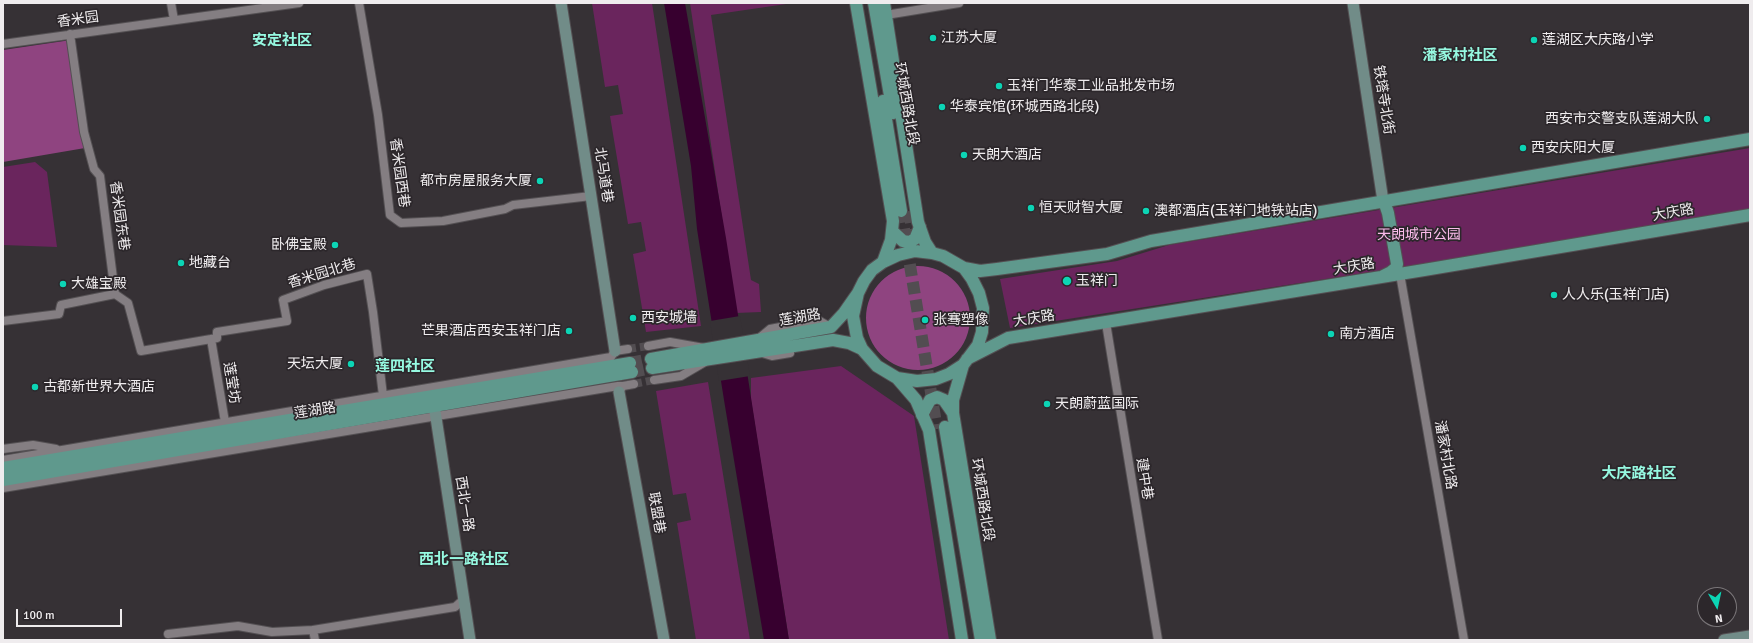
<!DOCTYPE html>
<meta charset="utf-8">
<style>
body{margin:0}
#map{position:relative;width:1753px;height:643px;overflow:hidden;background:#363135;font-family:Signika,sans-serif}
canvas{display:block}
.frame{position:absolute;inset:0;border:4px solid #efecee;pointer-events:none}
.north{position:absolute;left:1697px;top:587px;width:40px;height:40px;box-sizing:border-box;background:#2c272b;border:1px solid #7a7679;border-radius:50%;rotate:171deg;font-size:11px;font-weight:700;line-height:16px;text-align:center;color:#efecee}
.north::after{content:'';display:block;margin:auto;width:14px;height:18px;background:#0cd5b5;clip-path:polygon(50% 0,100% 100%,50% 72%,0 100%)}
.scale{position:absolute;left:16px;top:609px;width:106px;height:18px;box-sizing:border-box;border:2px solid #efecee;border-top:0;padding-left:5px;font-size:12px;line-height:14px;white-space:nowrap;color:#efecee;-webkit-text-stroke:3px #2c272b;paint-order:stroke}
</style>
<div id="map">
<canvas width="1753" height="643"></canvas>
<div class="frame"></div>
<div class="north">N</div>
<div class="scale">100 m</div>
</div>
<script>
const g = document.querySelector('canvas').getContext('2d');
g.lineJoin = 'round';
function fill(path, color) {
  g.fillStyle = color;
  g.fill(path, 'evenodd');
}
function shape(rows) {
  const path = new Path2D();
  for (const r of rows) {
    if (r.length === 3) {
      path.moveTo(r[0] + r[2], r[1]);
      path.arc(r[0], r[1], r[2], 0, 2 * Math.PI);
      continue;
    }
    path.moveTo(r[0], r[1]);
    for (let i = 2; i < r.length; i += 2) path.lineTo(r[i], r[i + 1]);
  }
  return path;
}
function trace(path, color, width, dash) {
  g.strokeStyle = color;
  g.lineWidth = width;
  g.lineCap = dash ? 'butt' : 'round';
  g.setLineDash(dash || []);
  g.stroke(path);
}
function drawText(font, color, halo, rows, align = 'center') {
  g.font = font + ' Signika,"Noto Sans SC",sans-serif';
  g.lineWidth = 3.5;
  g.setLineDash([]);
  g.textBaseline = 'middle';
  g.strokeStyle = halo;
  g.fillStyle = color;
  for (const [text, x, y, turn = 0] of rows) {
    g.save();
    g.translate(x, y);
    g.rotate((+turn || 0) * Math.PI / 180);
    g.textAlign = isNaN(turn) ? turn : align;
    if (halo) g.strokeText(text, 0, 0);
    g.fillText(text, 0, 0);
    g.restore();
  }
}
fill(shape([
 [592,3,652,3,701,326,646,332,633,254,646,251,641,222,628,224,610,116,623,114,618,85,605,87],
 [690,3,793,3,711,15,751,280,759,284,761,312,736,313],
 [1750,148,1750,211,1410,268,1404,267,1396,268,1010,328,1000,279,1117,261,1169,245],
 [35,162,47,172,57,247,3,245,3,167],
 [841,366,914,416,949,640,789,640,751,400,751,378],
 [708,382,750,640,696,640,677,523,691,520,686,493,673,495,656,391]
]), '#6a255d');
fill(shape([
 [71,40,85,148,3,162,3,50],
 [918,318,52]
]), '#8f4480');
fill(shape([
 [664,3,685,3,726,238,789,640,764,640,724,400,697,229,691,166]
]), '#37002f');
fill(shape([
 [740,316,750,376,719,381,710,321]
]), '#363135');
trace(shape([
 [628,349,648,346],
 [634,384,654,380]
]), '#524d51', 8, [8, 4]);
trace(shape([
 [901,211,937,429],
 [909,211,915,246],
 [630,363,651,359],
 [632,372,652,368]
]), '#524d51', 12, [12, 6]);
const street = shape([
 [171,3,174,20],
 [359,3,378,115,390,215,401,223,443,221,505,209,513,205,591,196],
 [886,15,959,3],
 [70,34,84,132,94,169,100,176,115,294,128,303,141,351,217,338,217,332,287,321,283,300,324,285,367,274,373,312,384,404],
 [3,44,299,3],
 [1400,274,1464,640],
 [3,321,59,314,61,305,115,294],
 [1106,323,1158,640],
 [211,339,226,428],
 [758,339,770,329,818,320,830,327],
 [648,346,670,342,704,348],
 [762,353,772,356,790,353],
 [654,380,681,376,705,362],
 [620,390,623,386,634,384],
 [3,449,33,445,56,449],
 [3,460,611,357,615,351,628,349],
 [3,488,618,386,623,386],
 [313,630,315,640],
 [168,634,238,626,272,632,313,630,455,607,463,600]
]);
const secondary = shape([
 [561,3,615,351],
 [1353,3,1383,201],
 [619,392,664,640],
 [433,398,470,640],
 [1724,640,1750,636]
]);
const primary = shape([
 [856,3,893,221,891,240,883,262],
 [874,3,893,113],
 [884,3,918,222,925,242,932,253],
 [883,101,901,211],
 [1382,202,1385,204,1388,213,1397,264,1396,268,1391,272,1383,276],
 [892,231,903,241,909,242,915,239,920,227],
 [964,268,980,271,997,269,1107,254,1151,241,1750,139],
 [651,359,831,327,844,313,858,293,864,281,872,270,883,262,898,255,915,251,932,253,943,256,964,268,972,279,979,293,983,308,982,332,978,345,963,365,949,374,936,379,917,381,897,378,877,366,862,349,857,338,853,316,858,293],
 [967,359,1008,338,1424,270,1750,215],
 [963,365,953,400,953,413,990,640],
 [652,368,833,340,849,343,862,349],
 [897,378,916,400,929,430,962,640],
 [922,415,930,400,937,397,944,400,953,413],
 [945,427,981,640],
 [3,468,630,363],
 [3,480,632,372]
]);
trace(street, '#545053', 10);
trace(secondary, '#545053', 13);
trace(primary, '#545053', 14);
trace(street, '#847e82', 8);
trace(secondary, '#718c88', 11);
trace(primary, '#5f998d', 12);
for (const [x, y, r, color] of [
 [933,38,4,"#0cd5b5"],
 [1534,40,4,"#0cd5b5"],
 [999,86,4,"#0cd5b5"],
 [942,107,4,"#0cd5b5"],
 [1707,119,4,"#0cd5b5"],
 [1523,148,4,"#0cd5b5"],
 [964,155,4,"#0cd5b5"],
 [540,181,4,"#0cd5b5"],
 [1031,208,4,"#0cd5b5"],
 [1146,211,4,"#0cd5b5"],
 [335,245,4,"#0cd5b5"],
 [181,263,4,"#0cd5b5"],
 [1067,281,5,"#0cd5b5"],
 [63,284,4,"#0cd5b5"],
 [1554,295,4,"#0cd5b5"],
 [633,318,4,"#0cd5b5"],
 [925,320,4,"#0cd5b5"],
 [569,331,4,"#0cd5b5"],
 [1331,334,4,"#0cd5b5"],
 [351,364,4,"#0cd5b5"],
 [35,387,4,"#0cd5b5"],
 [1047,404,4,"#0cd5b5"]
]) {
  const dot = new Path2D();
  dot.arc(x, y, r, 0, 2 * Math.PI);
  g.fillStyle = color;
  g.fill(dot);
  trace(dot, '#2c272b', 1.5);
}
drawText('14px', '#efecee', '#2c272b', [
 ["香米园",78,20,-8],
 ["铁塔寺北街",1383,100,81],
 ["环城西路北段",906,104,80],
 ["香米园西巷",399,173,82],
 ["北马道巷",603,175,81],
 ["大庆路",1673,213,-10],
 ["香米园东巷",119,216,82],
 ["大庆路",1354,267,-9],
 ["香米园北巷",322,274,-17],
 ["莲湖路",800,318,-10],
 ["大庆路",1034,319,-9],
 ["莲莹坊",231,383,81],
 ["莲湖路",315,411,-9],
 ["潘家村北路",1445,455,80],
 ["建中巷",1144,479,81],
 ["环城西路北段",982,500,81],
 ["西北一路",464,504,81],
 ["联盟巷",656,513,80]
]);
drawText('14px', '#efecee', '#2c272b', [
 ["江苏大厦",941,38],
 ["莲湖区大庆路小学",1542,40],
 ["玉祥门华泰工业品批发市场",1007,86],
 ["华泰宾馆(环城西路北段)",950,107],
 ["西安市交警支队莲湖大队",1699,119,"right"],
 ["西安庆阳大厦",1531,148],
 ["天朗大酒店",972,155],
 ["都市房屋服务大厦",532,181,"right"],
 ["恒天财智大厦",1039,208],
 ["澳都酒店(玉祥门地铁站店)",1154,211],
 ["卧佛宝殿",327,245,"right"],
 ["地藏台",189,263],
 ["玉祥门",1076,281],
 ["大雄宝殿",71,284],
 ["人人乐(玉祥门店)",1562,295],
 ["西安城墙",641,318],
 ["张骞塑像",933,320],
 ["芒果酒店西安玉祥门店",561,331,"right"],
 ["南方酒店",1339,334],
 ["天坛大厦",343,364,"right"],
 ["古都新世界大酒店",43,387],
 ["天朗蔚蓝国际",1055,404]
], 'left');
drawText('14px', '#fabbea', '#2c272b', [
 ["天朗城市公园",1419,235]
]);
drawText('bold 15px', '#96f9e1', '#2c272b', [
 ["安定社区",282,41],
 ["潘家村社区",1460,56],
 ["莲四社区",405,367],
 ["大庆路社区",1639,474],
 ["西北一路社区",464,560]
]);
</script>
